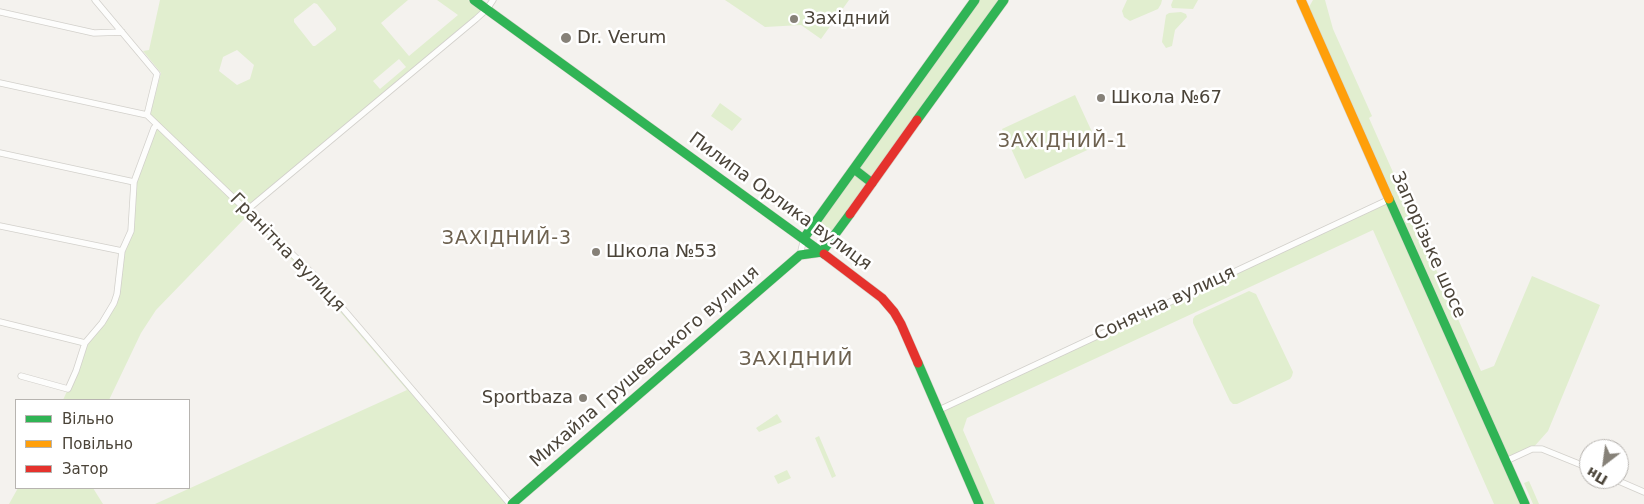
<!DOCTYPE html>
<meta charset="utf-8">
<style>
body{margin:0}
#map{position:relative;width:1644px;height:504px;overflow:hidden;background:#f4f2ee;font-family:"DejaVu Sans",sans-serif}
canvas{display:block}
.legend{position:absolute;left:15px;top:399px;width:175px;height:90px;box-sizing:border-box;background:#fff;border:1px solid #b7b4b0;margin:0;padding:6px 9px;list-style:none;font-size:15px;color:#4b4439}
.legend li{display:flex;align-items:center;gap:10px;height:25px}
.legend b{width:25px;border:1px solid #b7b4b0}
.north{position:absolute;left:1579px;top:439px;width:50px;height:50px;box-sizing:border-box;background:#fff;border:1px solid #b7b4b0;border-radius:50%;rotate:210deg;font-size:14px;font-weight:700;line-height:20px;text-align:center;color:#4b4439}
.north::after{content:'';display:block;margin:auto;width:18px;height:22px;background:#868178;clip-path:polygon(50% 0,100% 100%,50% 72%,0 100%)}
</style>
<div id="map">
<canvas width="1644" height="504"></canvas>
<ul class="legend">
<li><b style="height:6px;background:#30b455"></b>Вільно</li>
<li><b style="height:6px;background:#ff9f0a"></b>Повільно</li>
<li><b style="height:6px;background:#e5322d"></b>Затор</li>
</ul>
<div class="north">Пн</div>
</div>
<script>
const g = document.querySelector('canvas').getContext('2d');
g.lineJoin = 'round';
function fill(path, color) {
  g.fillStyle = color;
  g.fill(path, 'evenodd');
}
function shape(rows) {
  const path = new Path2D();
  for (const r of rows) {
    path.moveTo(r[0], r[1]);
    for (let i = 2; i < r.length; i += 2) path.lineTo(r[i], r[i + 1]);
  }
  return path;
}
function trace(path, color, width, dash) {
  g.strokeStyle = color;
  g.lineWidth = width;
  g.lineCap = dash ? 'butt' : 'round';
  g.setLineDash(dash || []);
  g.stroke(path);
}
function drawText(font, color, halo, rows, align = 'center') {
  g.font = font + ' "DejaVu Sans",sans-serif';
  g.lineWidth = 5;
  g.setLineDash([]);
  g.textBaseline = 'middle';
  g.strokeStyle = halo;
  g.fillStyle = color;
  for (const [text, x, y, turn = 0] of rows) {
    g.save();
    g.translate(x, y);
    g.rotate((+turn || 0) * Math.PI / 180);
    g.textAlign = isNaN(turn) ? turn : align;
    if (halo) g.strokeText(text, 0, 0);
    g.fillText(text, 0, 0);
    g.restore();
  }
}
fill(shape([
 [160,0,408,0,381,23,409,56,458,15,437,0,468,0,482,10,247,207,150,114,161,73,143,51,149,50],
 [314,3,317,4,336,28,336,30,315,46,313,46,294,22,294,19],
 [237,50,254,65,250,79,237,85,219,71,223,57],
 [399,59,406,67,380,89,373,81],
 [725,0,849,0,821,39,801,25,765,27],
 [978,0,1001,0,872,179,857,169],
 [1127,0,1162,0,1161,4,1158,9,1130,21,1124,17,1122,11],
 [1173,0,1198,0,1193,9,1172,8,1171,5],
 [1313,0,1325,0,1333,29,1372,116,1369,118,1481,371,1494,366,1532,276,1600,305,1548,431,1532,449,1510,459,1309,7],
 [1181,12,1186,14,1187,17,1175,30,1172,46,1166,48,1162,42,1166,15,1169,13],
 [1075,95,1098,145,1025,179,1002,129],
 [720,103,742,119,732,131,711,116],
 [157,125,315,276,510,504,155,504,407,390,312,279,246,217,156,310,141,333,109,400,63,400,76,371,85,343,114,303,122,251,131,231,134,182],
 [854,173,868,184,834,232,819,222],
 [1388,203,1521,504,1494,504,1373,230,967,418,963,430,995,504,982,504,943,411],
 [1249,291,1256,294,1293,372,1292,376,1290,379,1237,404,1233,404,1230,401,1193,323,1193,319,1195,316],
 [777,414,782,422,759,432,756,428],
 [819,436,836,476,832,478,815,438],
 [787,470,791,478,778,484,774,476],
 [1529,481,1539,504,1533,504,1524,483],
 [18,488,93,488,103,504,9,504]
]), '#e1eecf');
const street = shape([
 [95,0,157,74,147,115],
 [0,12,94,33,122,32],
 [0,83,147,115],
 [147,115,315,276,510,504],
 [0,153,134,182],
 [247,210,476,19,487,9,493,0],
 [0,226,122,251],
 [800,255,804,238],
 [0,322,85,343],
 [21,376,68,389,76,371,85,343,102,323,114,303,117,294,122,251,131,231,134,182,154,128,157,125],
 [939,410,1390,199],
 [1506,461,1532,449,1542,449,1589,468],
 [1614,479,1644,492]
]);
const fast = shape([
 [474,0,824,254],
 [917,120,1004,0],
 [854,169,872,183],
 [1389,199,1525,504],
 [804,238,975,0],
 [918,363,979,504],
 [512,504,800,255,822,252,850,214]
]);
const slow = shape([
 [1301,0,1389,199]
]);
const jam = shape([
 [850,214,917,120],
 [824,254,882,298,894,312,901,324,918,363]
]);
trace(street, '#d2d0cb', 7);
trace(fast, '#d3cfc5', 10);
trace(slow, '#d3cfc5', 10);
trace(jam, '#d3cfc5', 10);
trace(street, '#fdfdfc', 5.5);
trace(fast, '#30b455', 9);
trace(slow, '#ff9f0a', 9);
trace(jam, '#e5322d', 9);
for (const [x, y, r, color] of [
 [794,19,5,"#868178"],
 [566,38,6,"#868178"],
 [1101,98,5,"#868178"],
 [596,252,5,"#868178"],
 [583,398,5,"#868178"]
]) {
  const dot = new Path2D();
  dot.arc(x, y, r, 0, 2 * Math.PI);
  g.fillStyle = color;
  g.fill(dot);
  trace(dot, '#fff', 2);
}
drawText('18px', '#4b4439', '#fff', [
 ["Західний",804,19],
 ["Dr. Verum",577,38],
 ["Школа №67",1111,98],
 ["Школа №53",606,252],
 ["Sportbaza",573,398,"right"]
], 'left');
drawText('18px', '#4b4439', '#fff', [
 ["Пилипа Орлика вулиця",780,202,36],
 ["Запорізьке шосе",1428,245,66],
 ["Гранітна вулиця",287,253,46],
 ["Сонячна вулиця",1165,304,-25],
 ["Михайла Грушевського вулиця",645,367,-41]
]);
g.letterSpacing = '1px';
drawText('19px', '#6e6250', '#fff', [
 ["ЗАХІДНИЙ-1",1063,142],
 ["ЗАХІДНИЙ-3",507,239]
]);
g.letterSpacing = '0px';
g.letterSpacing = '1px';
drawText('20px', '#6e6250', '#fff', [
 ["ЗАХІДНИЙ",796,360]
]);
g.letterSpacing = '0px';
</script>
